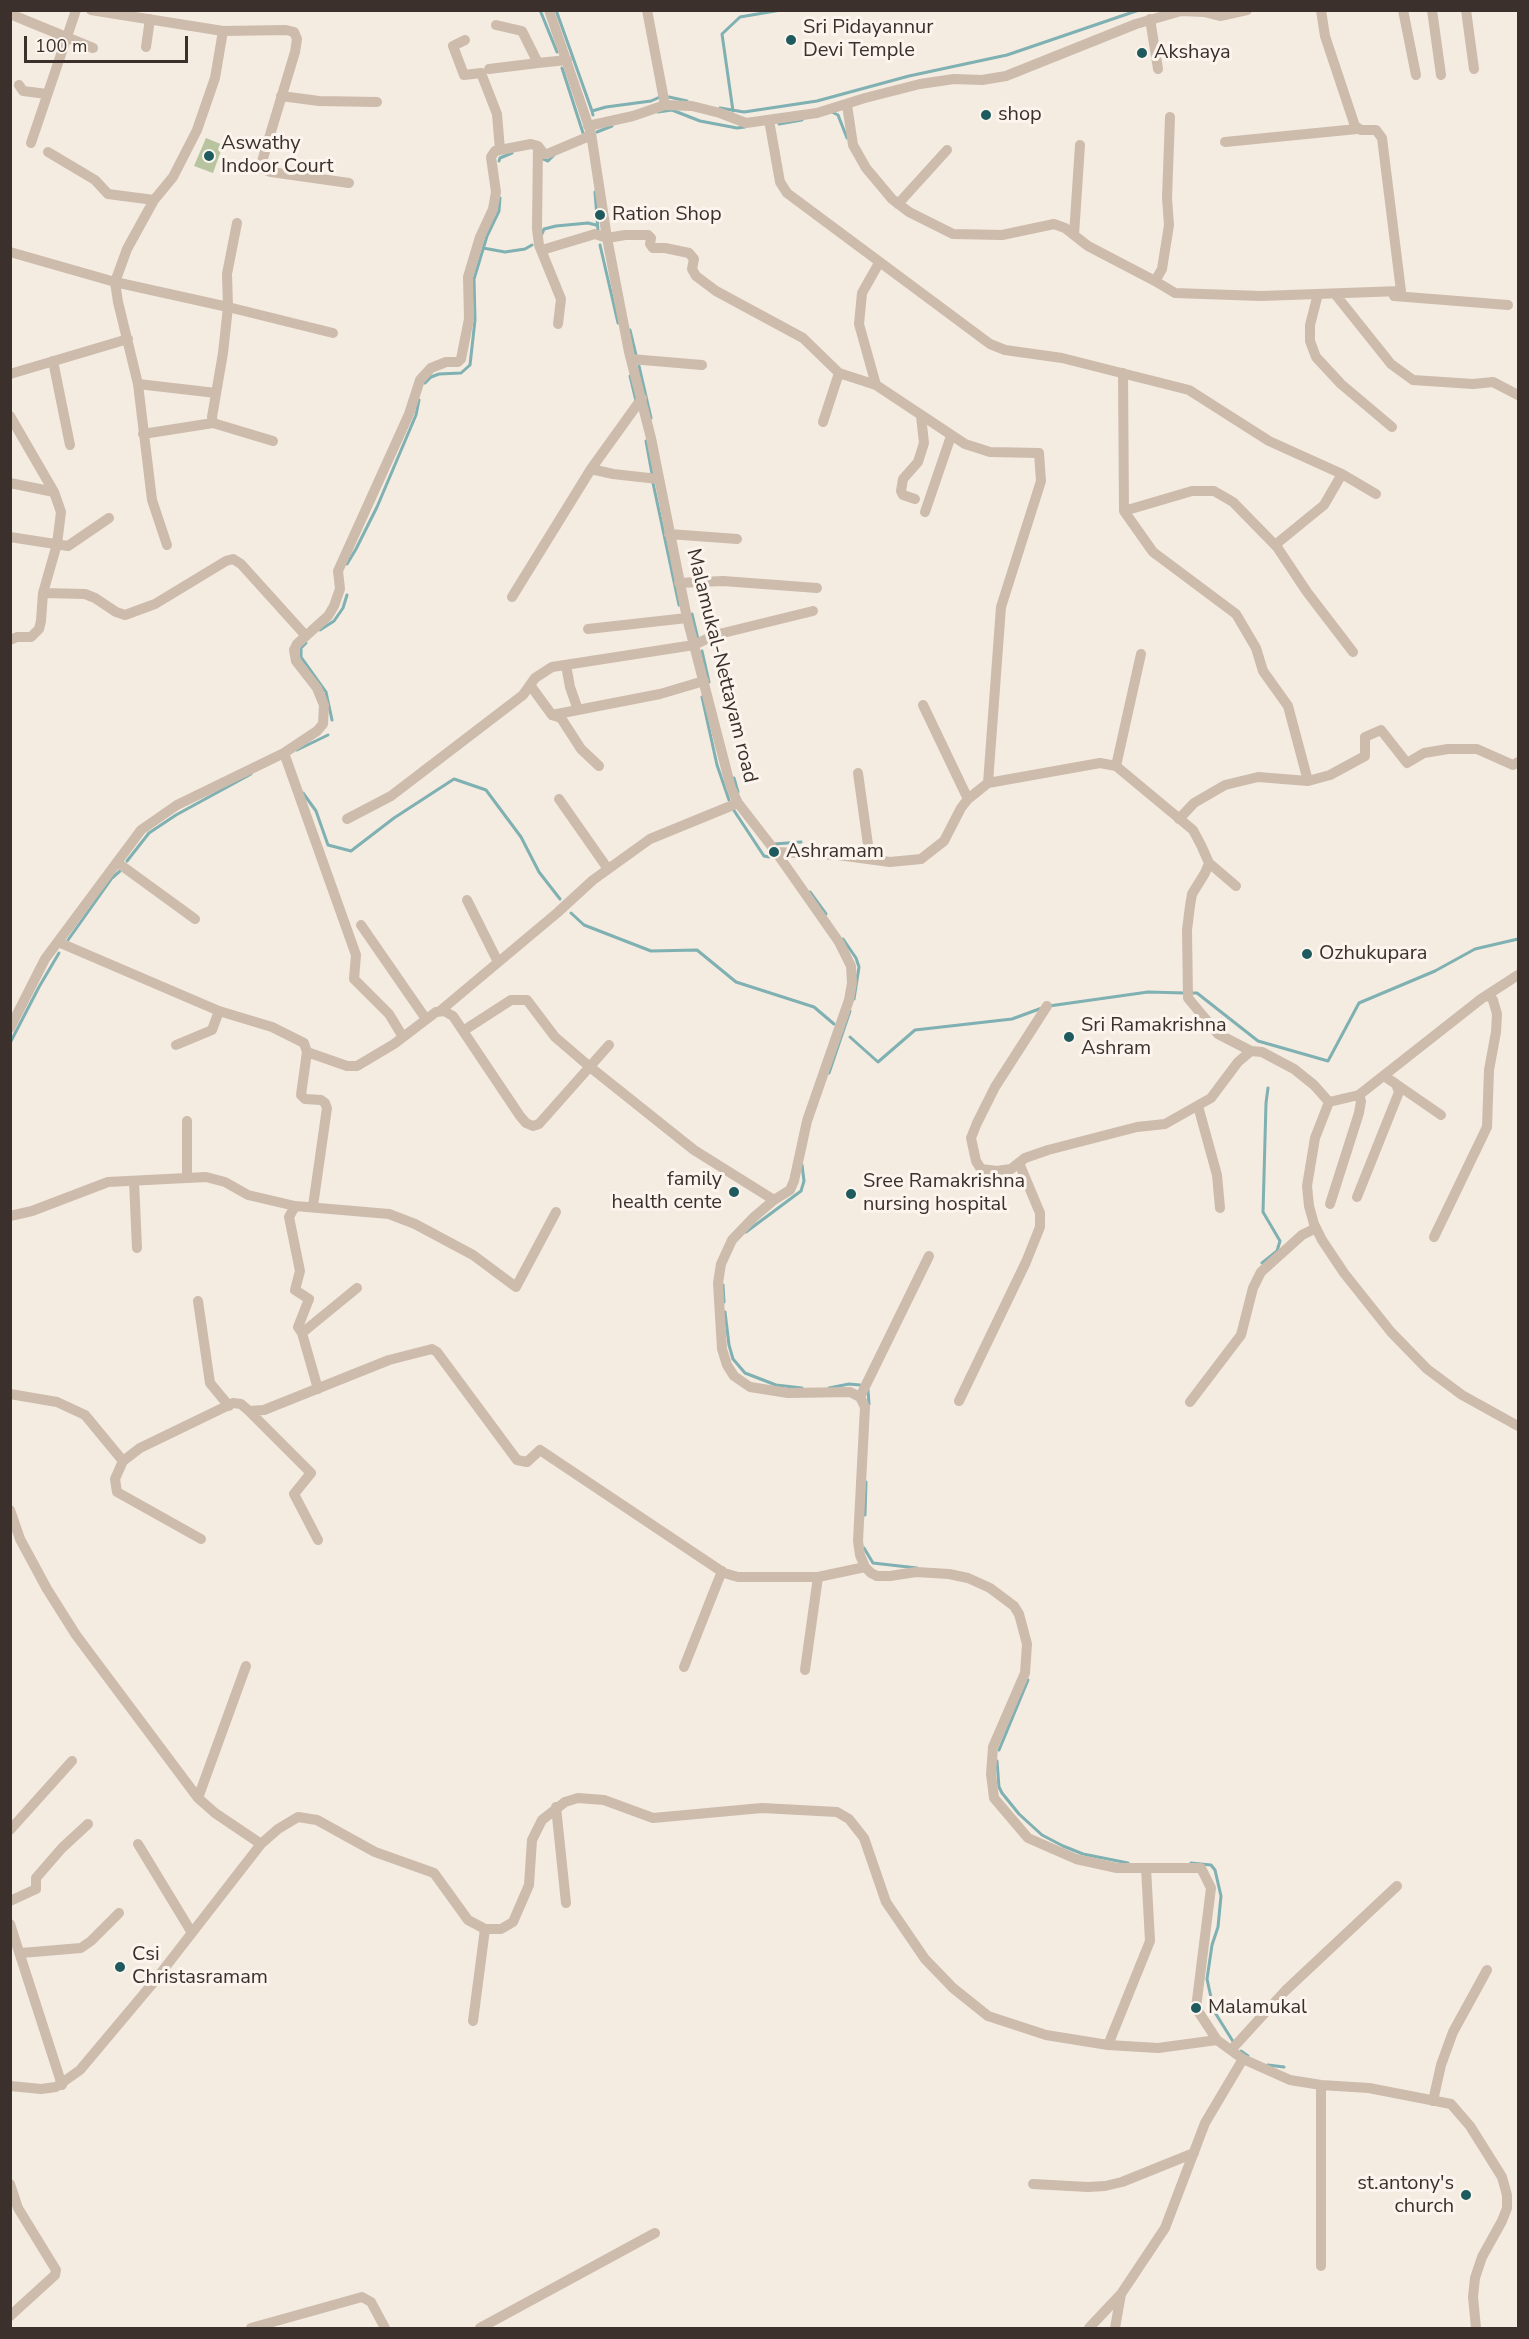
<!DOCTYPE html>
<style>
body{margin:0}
#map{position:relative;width:1529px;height:2339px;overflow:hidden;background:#f4ebe1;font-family:"Nunito Sans",sans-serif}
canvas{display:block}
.frame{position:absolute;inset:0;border:12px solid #3b302b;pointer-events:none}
.scale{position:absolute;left:24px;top:36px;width:164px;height:27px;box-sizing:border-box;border:3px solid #3b302b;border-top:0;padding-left:8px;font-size:18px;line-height:21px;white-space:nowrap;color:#3b302b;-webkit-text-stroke:4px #fbf5ee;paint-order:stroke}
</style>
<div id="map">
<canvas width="1529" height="2339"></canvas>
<div class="frame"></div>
<div class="scale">100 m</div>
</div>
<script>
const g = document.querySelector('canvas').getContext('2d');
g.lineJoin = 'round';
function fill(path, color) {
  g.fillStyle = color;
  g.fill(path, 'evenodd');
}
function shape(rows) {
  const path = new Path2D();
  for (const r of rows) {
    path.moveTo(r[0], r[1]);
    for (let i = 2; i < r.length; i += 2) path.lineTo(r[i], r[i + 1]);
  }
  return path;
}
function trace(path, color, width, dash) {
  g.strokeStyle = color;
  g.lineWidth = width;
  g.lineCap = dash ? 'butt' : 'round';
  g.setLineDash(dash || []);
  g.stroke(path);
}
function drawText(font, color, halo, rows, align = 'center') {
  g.font = font + ' "Nunito Sans",sans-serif';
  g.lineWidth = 6;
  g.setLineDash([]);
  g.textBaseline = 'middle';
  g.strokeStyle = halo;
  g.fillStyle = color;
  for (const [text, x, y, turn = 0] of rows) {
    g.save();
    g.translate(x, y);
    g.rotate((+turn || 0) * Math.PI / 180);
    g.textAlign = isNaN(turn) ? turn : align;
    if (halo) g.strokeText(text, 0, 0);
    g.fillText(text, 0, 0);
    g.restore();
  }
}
fill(shape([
 [206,138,223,145,213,173,194,166]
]), '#b8c4a0');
trace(shape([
 [540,10,557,52],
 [556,10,592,111],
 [562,68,583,133],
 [669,97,687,101],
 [720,108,744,112,817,101,909,76,1007,55,1139,10],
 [733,111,722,34,740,17,781,10],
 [658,112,672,110,700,121,737,128,745,127],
 [832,112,838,115,847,138],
 [593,115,592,111,606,107,651,101,660,97],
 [779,124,802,120],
 [597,132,612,126],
 [541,158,548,161,554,155],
 [499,161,500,158,512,153],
 [595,192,598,231],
 [542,234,544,229,556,226,588,223,596,225],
 [600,245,618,323],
 [483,248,505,252,525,249,532,245],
 [630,330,636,355],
 [639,366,651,418],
 [630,376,636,401],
 [425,383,431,377,439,374,461,373,470,365,475,320,474,279,487,236,499,211,500,198],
 [646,441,652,474],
 [653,483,679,605],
 [347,564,356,549,377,507,416,415,419,400],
 [692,614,698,639],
 [320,630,334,621,343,608,347,595],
 [306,643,301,648,301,657,326,692,332,720],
 [702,651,709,682],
 [702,697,717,765,729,800],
 [297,750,328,735],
 [734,778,738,792],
 [303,793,316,811,328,845,351,851,394,818,454,779,486,790,521,837,539,872,560,899],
 [733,809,764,856,769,857],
 [774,844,801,842],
 [127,861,149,833,176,815,251,774],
 [810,892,826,914],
 [571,913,584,925,651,951,697,950,736,982,814,1007,834,1024],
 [843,939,856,958,859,967,854,999],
 [68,940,112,878,120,871],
 [1192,993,1197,993,1258,1041,1328,1061,1359,1003,1435,971,1475,949,1518,939],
 [1049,1006,1148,992,1185,993],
 [850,1037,878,1062,915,1030,1012,1019,1042,1008],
 [10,1043,39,987,59,953],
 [829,1073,850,1011],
 [746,1232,801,1191,804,1181,802,1165],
 [1262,1263,1277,1251,1280,1241,1263,1212,1266,1103,1268,1088],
 [723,1285,724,1302],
 [725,1312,729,1345,733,1359,745,1373,776,1385,802,1388],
 [829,1388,849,1384,860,1385],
 [868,1390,869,1404],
 [865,1515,866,1482],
 [864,1548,873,1563,917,1568],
 [999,1750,1028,1680],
 [997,1761,999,1787,1002,1793,1019,1814,1042,1835,1063,1846,1083,1854,1128,1863],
 [1191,1863,1211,1865,1215,1870,1221,1896,1218,1927,1212,1945,1207,1979,1214,2011,1234,2043],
 [1241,2051,1248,2056],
 [1268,2065,1284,2067]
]), '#7fb0b2', 3);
trace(shape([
 [91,10,223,31,286,30,294,32,297,39,295,52,260,168,271,172,349,183],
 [549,10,591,133,607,238,629,352,651,438,687,618,731,788,738,803,776,852,839,942,851,966,852,983,849,1000,807,1121,794,1181,790,1190,774,1200,754,1217,732,1240,721,1264,718,1283,722,1349,727,1365,734,1376,750,1387,788,1393,850,1392,860,1397,865,1407,858,1541,860,1555,865,1567,871,1573,877,1576,890,1576,916,1572,949,1574,968,1578,990,1588,1014,1606,1019,1614,1027,1644,1025,1673,993,1747,991,1774,994,1798,1028,1838,1076,1859,1117,1868,1201,1868,1211,1888,1196,2008,1217,2040],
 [647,10,665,105],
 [1403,10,1416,75],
 [1432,10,1441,75],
 [1466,10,1474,69],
 [10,14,93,48],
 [1150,19,1158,69],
 [496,25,522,31,538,63,567,60],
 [465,40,453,46,464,75,481,73,497,114,500,150],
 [146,47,150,19],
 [489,69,538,63],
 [19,85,23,91,47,94],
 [281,96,319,101,377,102],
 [847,105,853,145,866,168,892,199,909,212,953,234,1002,235,1054,224,1065,228,1088,246,1155,281,1162,269,1169,225,1167,198,1170,117],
 [769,120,780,182,787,193,990,344,1005,350,1062,358,1189,390,1269,441,1342,474,1376,494],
 [588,126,633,116,665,105,692,106,720,113,746,123,817,113,865,98,920,84,954,79,982,80,1006,76,1136,24,1181,11,1204,12,1220,16,1247,10],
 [1225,142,1357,129],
 [31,143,76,10],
 [538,146,537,229,539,245,561,299,558,324],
 [48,152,95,180,108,194,154,200],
 [898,204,947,150],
 [237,223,227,274,228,307,223,353,212,417,213,423,273,441],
 [1074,235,1080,145],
 [542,250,595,234,607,238,625,235,648,235,651,238,650,244,653,248,665,248,689,253,694,259,692,269,696,276,716,291,803,338,839,373,876,385],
 [10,252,115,282,228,307,333,333],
 [879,263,862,293,859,324,876,385,965,444,990,452,1039,453,1041,481,1001,607,988,783],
 [1155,281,1175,293,1261,296,1401,291,1382,138,1376,130,1361,130,1355,126,1325,36,1321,10],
 [1318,294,1310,325,1310,341,1316,357,1341,384,1392,427],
 [1335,294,1391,364,1413,380,1473,384,1493,382,1518,395],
 [1394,296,1508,305],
 [631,359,702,365],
 [53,361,70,445],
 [1123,373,1124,511,1153,552,1236,614,1256,648,1263,671,1288,706,1308,781],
 [10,374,128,339],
 [138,384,216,393],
 [10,416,54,492,61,512,57,544,43,593,41,621,39,629,31,637,17,637,10,640],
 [823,422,839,373],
 [143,434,213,423],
 [591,469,613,474,658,479],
 [10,483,54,492],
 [915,499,903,495,901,491,903,479,918,462,924,443,921,416],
 [1124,511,1192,491,1214,491,1233,502,1277,547,1307,592,1353,652],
 [925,512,951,436],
 [669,534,737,539],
 [10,537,68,546,109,518],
 [167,545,152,500,138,384,118,302,115,282,127,249,154,200,173,177,197,130,215,78,223,31],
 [1275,545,1324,505,1342,474],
 [679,583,723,581,817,588],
 [43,593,85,594,95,598,116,612,125,615,155,604,226,561,233,559,241,564,306,636],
 [512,597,591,469,642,398],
 [588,629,687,618],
 [566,665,570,687,578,710],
 [530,685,552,715,561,718,581,749,599,766],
 [923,705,968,799],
 [552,715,660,694,704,681],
 [284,753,356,955,354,979,389,1014,403,1037],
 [1116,766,1141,654],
 [858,773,870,859],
 [559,799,608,869],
 [347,819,391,796,523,695,535,678,552,667,694,645,715,635,813,611],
 [1179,819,1194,803,1225,785,1258,777,1308,781,1330,775,1365,756,1365,737,1381,730,1407,763,1424,753,1448,749,1477,749,1513,765,1518,762],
 [776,852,838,855,890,862,921,859,944,841,961,808,968,799,988,783,1100,763,1116,766,1193,830,1201,845,1209,863,1205,873,1192,894,1190,906,1187,930,1188,998,1218,1034,1251,1051,1238,1062,1211,1098,1165,1124,1137,1127,1048,1150,1025,1158,1011,1169,997,1171,981,1169,976,1161,971,1138,977,1123,995,1087,1047,1006],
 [118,863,195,919],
 [1209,863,1236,886],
 [467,900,498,962],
 [361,925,426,1019],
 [58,942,219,1011,272,1027,304,1043,307,1052,301,1095,305,1099,321,1100,325,1103,327,1108,313,1206],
 [440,1011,557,913,593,880,650,839,738,803],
 [10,1028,45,959,141,830,177,805,284,753,317,731,323,724,324,705,317,688,296,661,294,650,297,644,328,616,334,606,340,589,338,571,409,414,420,380,431,368,446,362,458,362,461,359,469,319,468,277,480,237,493,209,496,192,491,157,495,151,531,144,538,146,544,154,547,154,585,138,591,133],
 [463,1031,511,1000,527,1000,555,1037,590,1067,694,1150,774,1200],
 [176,1045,212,1030,219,1011],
 [1251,1051,1262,1052,1294,1069,1314,1085,1329,1102,1359,1095,1481,999,1518,975],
 [307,1052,347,1066,357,1066,394,1044,436,1012,444,1011,453,1016,520,1116,526,1123,533,1126,539,1124,609,1045],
 [1396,1084,1441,1115],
 [1329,1102,1315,1138,1307,1186,1309,1206,1314,1224,1322,1240,1344,1273,1391,1332,1427,1369,1462,1395,1518,1426],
 [1198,1106,1217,1175,1220,1208],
 [187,1121,187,1178],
 [134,1181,137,1248],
 [1357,1197,1399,1092,1396,1084,1384,1076],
 [1330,1204,1359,1113,1361,1101,1359,1095],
 [295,1206,289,1217,300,1271,295,1290,309,1299,298,1327,302,1333,318,1389],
 [10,1216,32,1211,108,1182,206,1177,225,1182,248,1195,295,1206,389,1214,415,1224,473,1255,516,1287,556,1212],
 [1434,1237,1487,1127,1489,1070,1496,1032,1497,1014,1493,1000,1488,995],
 [198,1301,210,1383,229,1406],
 [302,1333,357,1288],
 [10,1394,57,1402,85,1415,123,1461],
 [860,1397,929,1256],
 [959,1401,1026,1262,1040,1227,1040,1213,1019,1163],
 [1190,1402,1241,1335,1253,1288,1261,1272,1302,1235,1316,1228],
 [249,1411,311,1473,294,1494,318,1540],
 [10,1510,20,1539,47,1589,76,1635,198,1798,215,1813,261,1844],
 [201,1539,117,1492,115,1479,123,1461,140,1448,233,1403,241,1404,249,1411,264,1410,389,1360,432,1349,437,1352,517,1460,527,1462,540,1450,724,1573,738,1577,818,1577,865,1567],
 [684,1667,722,1571],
 [805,1670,818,1577],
 [198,1798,246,1666],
 [556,1807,566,1903],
 [10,1830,72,1761],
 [138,1844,192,1933],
 [10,1901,36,1889,36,1878,62,1848,88,1824],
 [10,1924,62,2085],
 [21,1953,81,1948,91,1941,119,1913],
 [473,2021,485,1929],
 [1108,2045,1150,1941,1146,1868],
 [1232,2049,1285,1991,1397,1886],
 [1321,2085,1321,2266],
 [10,2086,41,2089,56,2087,80,2070,153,1983,261,1844,278,1829,298,1817,317,1820,375,1852,434,1873,468,1920,485,1929,501,1929,513,1922,529,1885,532,1840,542,1820,565,1802,578,1798,604,1800,653,1818,762,1808,837,1812,849,1819,864,1838,886,1902,925,1959,953,1988,988,2016,1046,2035,1108,2045,1158,2048,1217,2040,1243,2059,1290,2080,1321,2085,1369,2088,1451,2104,1470,2126,1502,2177,1507,2195,1507,2208,1502,2221,1482,2257,1475,2278,1473,2297,1476,2328],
 [1433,2101,1441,2065,1453,2032,1487,1970],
 [10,2184,18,2208,56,2270,55,2275,10,2316],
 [1033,2184,1088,2187,1105,2186,1122,2182,1194,2153],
 [251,2328,362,2297,371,2302,385,2328],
 [480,2328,655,2233],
 [1089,2328,1121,2294],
 [1115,2328,1121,2294,1165,2228,1205,2123,1243,2059]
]), '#cdbbac', 10);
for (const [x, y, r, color] of [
 [791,40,6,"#1f5a5e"],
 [1142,53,6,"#1f5a5e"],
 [986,115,6,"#1f5a5e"],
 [209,156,6,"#1f5a5e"],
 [600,215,6,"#1f5a5e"],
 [774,852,6,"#1f5a5e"],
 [1307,954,6,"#1f5a5e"],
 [1069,1037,6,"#1f5a5e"],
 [734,1192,6,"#1f5a5e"],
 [851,1194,6,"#1f5a5e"],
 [120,1967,6,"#1f5a5e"],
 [1196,2008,6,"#1f5a5e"],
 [1466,2195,6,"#1f5a5e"]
]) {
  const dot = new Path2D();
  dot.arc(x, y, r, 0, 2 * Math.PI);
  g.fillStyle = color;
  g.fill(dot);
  trace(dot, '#fbf5ee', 2);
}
drawText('20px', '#3b302b', '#fbf5ee', [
 ["Sri Pidayannur",803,28],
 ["Devi Temple",803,51],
 ["Akshaya",1154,53],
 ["shop",998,115],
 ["Aswathy",221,144],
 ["Indoor Court",221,167],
 ["Ration Shop",612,215],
 ["Ashramam",786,852],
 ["Ozhukupara",1319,954],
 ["Sri Ramakrishna",1081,1026],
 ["Ashram",1081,1049],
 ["family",722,1180,"right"],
 ["health cente",722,1203,"right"],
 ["Sree Ramakrishna",863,1182],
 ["nursing hospital",863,1205],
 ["Csi",132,1955],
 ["Christasramam",132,1978],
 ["Malamukal",1208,2008],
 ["st.antony's",1454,2184,"right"],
 ["church",1454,2207,"right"]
], 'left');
drawText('20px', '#3b302b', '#fbf5ee', [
 ["Malamukal-Nettayam road",721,666,76]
]);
</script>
